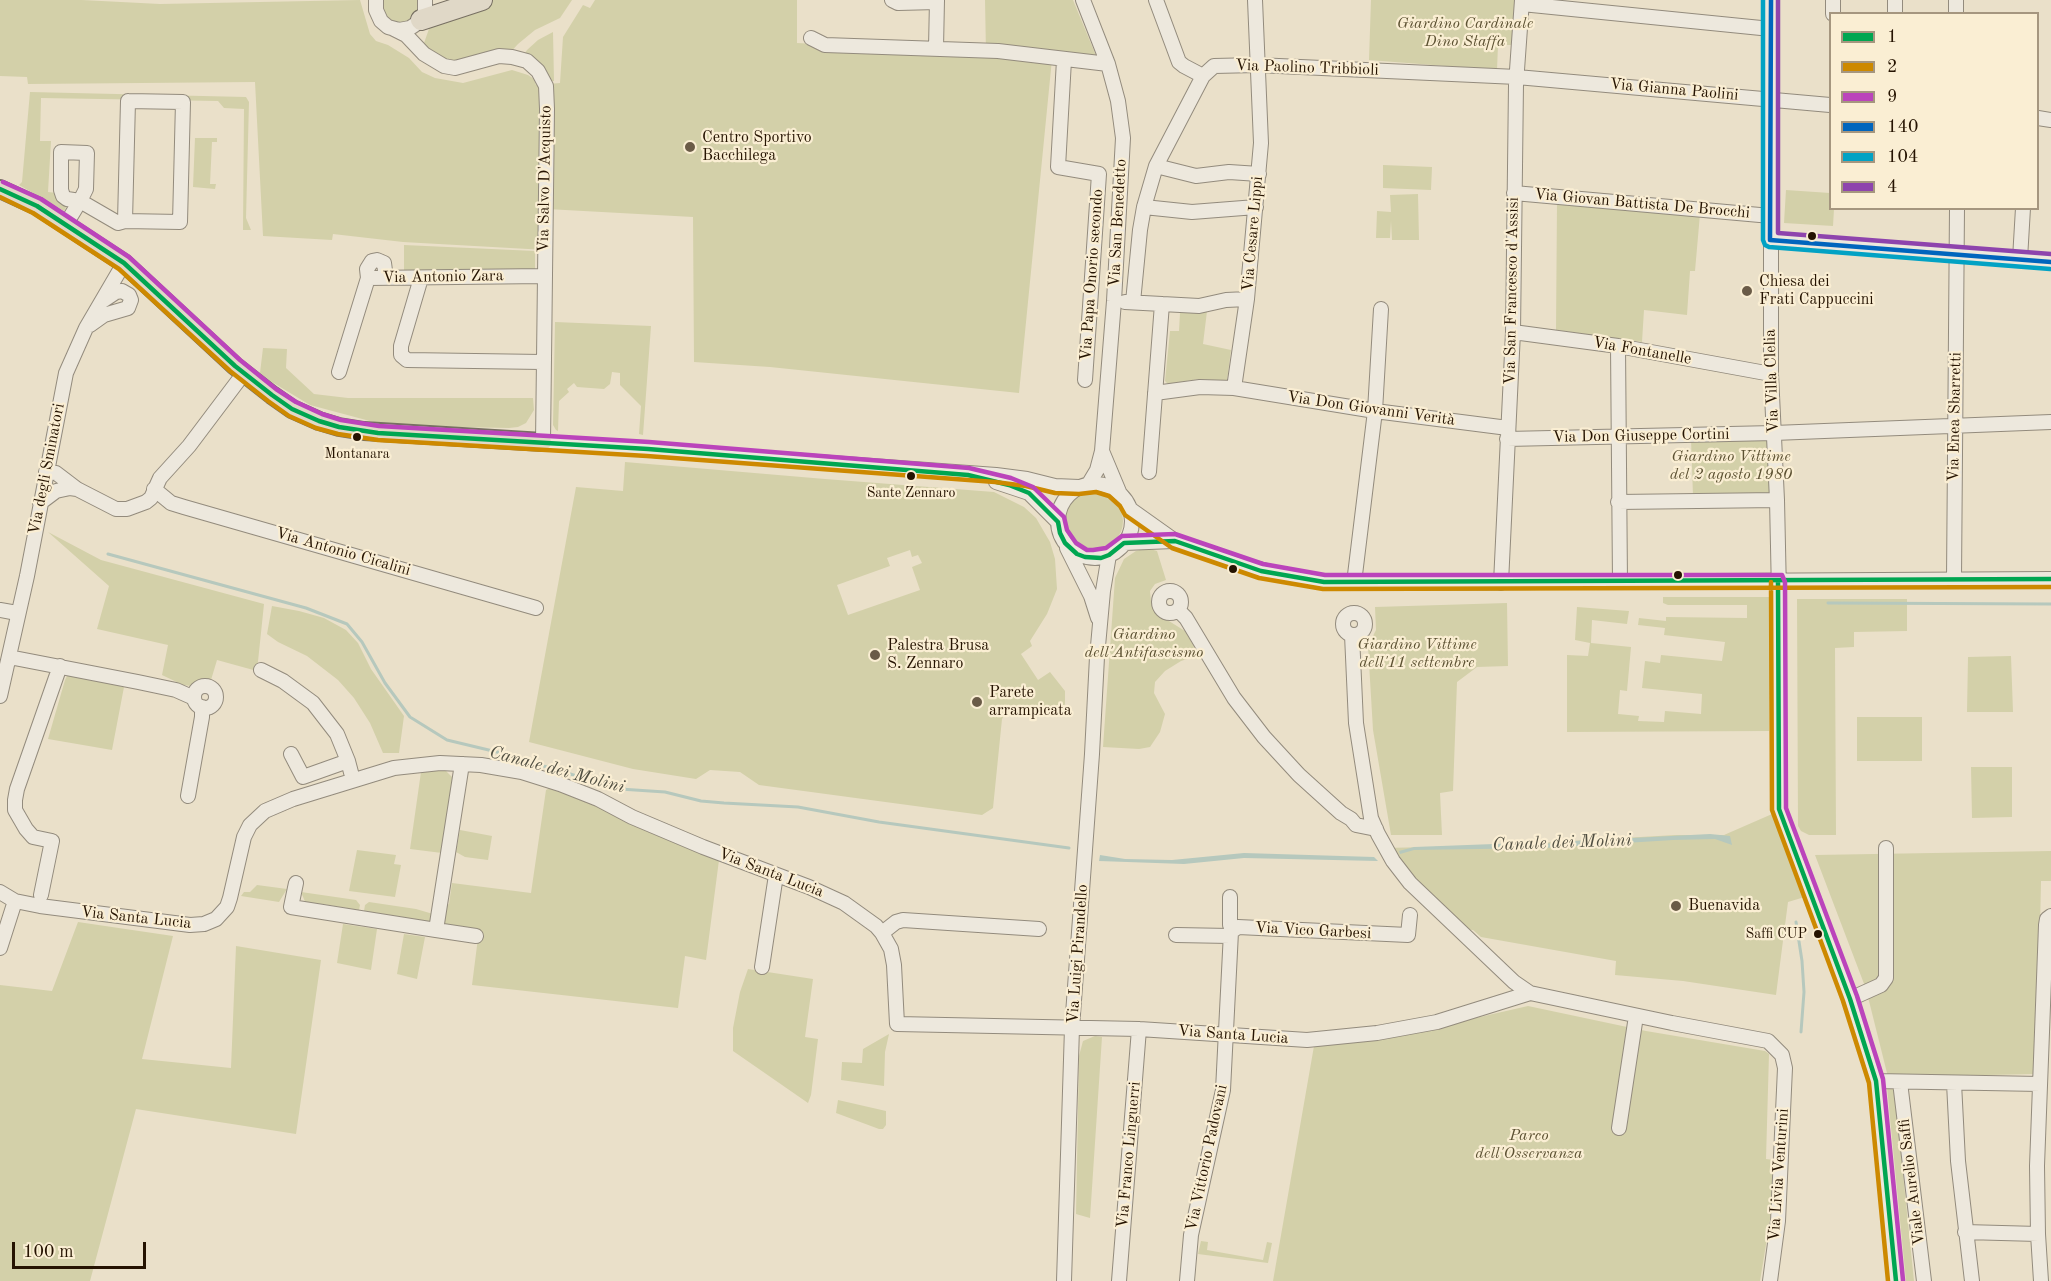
<!DOCTYPE html>
<meta charset="utf-8">
<style>
body{margin:0}
#map{position:relative;width:2051px;height:1281px;overflow:hidden;background:#eae0c9;font-family:"Old Standard TT",serif}
canvas{display:block}
.legend{position:absolute;left:1829px;top:12px;width:210px;height:198px;box-sizing:border-box;background:#faeed3;border:2px solid #a5967f;margin:0;padding:8px 10px;list-style:none;font-size:18px;color:#251301}
.legend li{display:flex;align-items:center;gap:12px;height:30px}
.legend b{width:30px;border:2px solid #a5967f}
.scale{position:absolute;left:12px;top:1242px;width:134px;height:27px;box-sizing:border-box;border:3px solid #251301;border-top:0;padding-left:8px;font-size:18px;line-height:21px;white-space:nowrap;color:#251301;-webkit-text-stroke:4px #faeed3;paint-order:stroke}
</style>
<div id="map">
<canvas width="2051" height="1281"></canvas>
<ul class="legend">
<li><b style="height:8px;background:#00a651"></b>1</li>
<li><b style="height:8px;background:#cd8900"></b>2</li>
<li><b style="height:8px;background:#b4b"></b>9</li>
<li><b style="height:8px;background:#0065bd"></b>140</li>
<li><b style="height:8px;background:#02a2c4"></b>104</li>
<li><b style="height:8px;background:#8e44ad"></b>4</li>
</ul>
<div class="scale">100 m</div>
</div>
<script>
const g = document.querySelector('canvas').getContext('2d');
g.lineJoin = 'round';
function fill(path, color) {
  g.fillStyle = color;
  g.fill(path, 'evenodd');
}
function shape(rows) {
  const path = new Path2D();
  for (const r of rows) {
    if (r.length === 3) {
      path.moveTo(r[0] + r[2], r[1]);
      path.arc(r[0], r[1], r[2], 0, 2 * Math.PI);
      continue;
    }
    path.moveTo(r[0], r[1]);
    for (let i = 2; i < r.length; i += 2) path.lineTo(r[i], r[i + 1]);
  }
  return path;
}
function trace(path, color, width, dash) {
  g.strokeStyle = color;
  g.lineWidth = width;
  g.lineCap = dash ? 'butt' : 'round';
  g.setLineDash(dash || []);
  g.stroke(path);
}
function drawText(font, color, halo, rows, align = 'center') {
  g.font = font + ' "Old Standard TT",serif';
  g.lineWidth = 4.5;
  g.setLineDash([]);
  g.textBaseline = 'middle';
  g.strokeStyle = halo;
  g.fillStyle = color;
  for (const [text, x, y, turn = 0] of rows) {
    g.save();
    g.translate(x, y);
    g.rotate((+turn || 0) * Math.PI / 180);
    g.textAlign = isNaN(turn) ? turn : align;
    if (halo) g.strokeText(text, 0, 0);
    g.fillText(text, 0, 0);
    g.restore();
  }
}
fill(shape([
 [0,0,82,0,160,4,360,0,370,34,376,41,388,45,409,58,422,72,435,78,463,83,512,70,528,75,534,79,536,85,560,83,563,37,583,5,590,8,595,0,797,0,797,43,986,53,985,0,1073,0,1099,63,1052,59,1019,393,770,367,694,362,693,217,547,209,546,250,403,242,333,234,332,240,263,236,255,82,28,84,27,77,0,76],
 [382,0,420,0,420,8,412,20,403,24,393,22,388,20,382,11],
 [492,0,572,0,560,18,535,30,518,44,507,56,441,64,427,49,424,43,435,12,458,10],
 [1371,0,1516,0,1513,45,1498,45,1497,70,1369,60],
 [553,32,554,81,552,81,544,69,522,58,527,50,538,40],
 [30,92,246,97,249,102,246,218,251,230,243,230,244,109,224,108,218,101,41,98,40,141,51,141,48,192,57,193,68,204,64,211,19,185,22,182],
 [195,138,217,138,217,142,212,142,210,184,216,184,215,189,193,187],
 [1383,165,1432,167,1431,190,1383,188],
 [1786,190,1830,193,1830,208,1834,209,1833,226,1784,223],
 [1418,194,1419,240,1392,240,1391,221,1390,238,1376,238,1377,211,1391,212,1390,195],
 [1557,203,1700,214,1695,271,1690,271,1687,315,1644,310,1642,342,1556,330],
 [404,245,535,251,535,271,404,271],
 [1207,311,1203,344,1231,350,1227,381,1199,379,1168,384,1165,381,1170,331,1179,331,1180,313],
 [555,322,651,326,643,435,639,434,641,406,620,385,620,373,612,372,610,384,604,389,577,387,574,383,567,389,569,392,559,401,558,431,556,430,553,425],
 [263,348,287,349,286,368,314,394,348,398,533,398,534,410,526,423,518,427,509,428,405,426,381,424,310,405,272,382,260,373],
 [1769,437,1771,494,1693,496,1691,439],
 [625,462,825,479,994,492,1024,507,1036,518,1050,542,1055,559,1057,589,1047,614,1030,641,1032,646,1021,654,1038,680,1050,672,1065,691,1065,704,1061,711,1050,714,1010,710,1005,714,1002,719,993,808,982,815,759,785,740,772,710,770,696,779,633,769,529,742,576,487,623,491],
 [910,550,912,557,918,555,922,563,912,567,920,590,848,615,837,585,890,566,887,558],
 [1094,521,29],
 [48,532,101,560,264,604,257,671,217,660,211,680,204,680,191,686,183,685,162,675,168,645,97,629,109,586],
 [1147,548,1157,551,1166,580,1155,584,1150,591,1151,601,1156,613,1185,631,1199,655,1181,661,1165,671,1155,682,1154,693,1165,714,1160,732,1150,747,1139,749,1103,747,1115,578,1124,559,1136,551],
 [1663,597,1771,597,1769,731,1567,732,1567,655,1588,656,1590,643,1575,640,1577,607,1629,611,1627,624,1592,620,1591,643,1631,647,1627,691,1620,690,1618,714,1639,716,1638,721,1664,722,1665,711,1701,714,1702,694,1642,688,1645,661,1660,663,1661,655,1722,661,1725,642,1664,635,1665,628,1638,625,1639,618,1666,621,1666,617,1747,618,1747,605,1668,605,1663,603],
 [1797,599,1907,599,1907,631,1854,632,1854,647,1835,648,1836,835,1809,835,1801,831,1798,826],
 [1507,603,1508,666,1477,667,1457,682,1453,791,1440,793,1442,835,1391,835,1373,730,1368,646,1376,630,1375,607],
 [272,606,299,611,324,618,346,630,358,643,371,669,404,716,399,753,383,753,370,723,354,698,338,680,307,656,278,642,267,634],
 [2011,656,2013,712,1967,712,1968,657],
 [74,675,124,687,112,750,48,739,65,680,67,676],
 [1857,717,1922,717,1922,761,1857,761],
 [1971,767,2012,767,2012,817,1972,818],
 [445,770,453,778,442,853,410,849,421,772],
 [553,786,719,860,706,960,685,956,678,1008,472,985,479,930,459,926,456,929,445,926,444,922,445,906,449,904,452,883,531,893,546,790],
 [1779,811,1808,896,1788,902,1776,995,1683,981,1615,975,1616,961,1481,937,1473,930,1449,928,1383,848,1480,846,1676,835,1724,835],
 [460,830,492,836,488,860,465,857,456,852],
 [357,850,396,855,394,864,401,865,395,897,349,891],
 [2051,851,2051,881,2041,881,2037,1074,1888,1077,1866,989,1815,855],
 [257,885,287,889,279,902,241,896,244,892,250,892],
 [301,892,356,900,360,905,359,910,322,904,318,907,306,904],
 [369,902,416,909,433,914,431,921,418,922,415,919,364,911,365,905],
 [78,922,173,936,142,1059,231,1068,236,946,321,960,296,1134,136,1109,90,1281,0,1281,0,985,52,991],
 [343,924,377,929,371,970,337,963],
 [404,934,425,937,417,979,397,974],
 [748,969,813,979,805,1037,818,1039,811,1095,808,1103,733,1051,733,1028,740,992],
 [1528,1006,1646,1031,1765,1051,1769,1054,1766,1159,1774,1160,1771,1214,1760,1281,1273,1281,1314,1046,1379,1040],
 [889,1034,885,1052,884,1086,841,1080,842,1062,862,1063,863,1049],
 [1095,1036,1102,1037,1090,1218,1076,1214,1079,1056,1083,1041],
 [1894,1086,1914,1281,1906,1281,1887,1087],
 [838,1100,886,1111,886,1125,883,1129,879,1129,836,1113],
 [1201,1241,1208,1242,1207,1250,1263,1260,1267,1242,1272,1243,1268,1263,1198,1254]
]), '#d3d0a9');
fill(shape([
 [1710,834,1730,836,1732,845,1715,839,1673,840,1545,848,1414,850,1400,854,1399,851,1414,847,1521,843,1543,844,1574,841],
 [1244,853,1374,857,1378,861,1244,858,1184,864,1099,861,1100,855,1125,859,1172,860]
]), '#b6c8bd');
trace(shape([
 [108,554,306,608,347,624,362,642,385,683,410,717,447,740,497,752,620,789,665,792,701,801,724,803,798,807,879,822,1069,848],
 [1828,603,2051,604],
 [1796,922,1802,961,1804,992,1801,1032]
]), '#b6c8bd', 3);
const minor = shape([
 [376,0,376,10,381,21,388,27,399,30,410,28,419,22,425,12,425,0],
 [892,0,898,3,937,2],
 [1083,0,1108,64,1118,101,1123,138,1114,301,1102,451,1097,470,1088,485],
 [1156,0,1179,62,1184,66,1203,76],
 [1771,0,1771,374,1777,500,1779,593,1778,800,1779,809,1797,857,1850,999,1876,1081,1896,1281],
 [1833,0,1833,14],
 [1522,4,1771,29],
 [1895,14,1895,0],
 [1956,14,1956,0],
 [392,28,406,35,424,54,444,66,455,68,499,56,512,57,527,61,538,71,546,86,547,109,543,442,996,475,1027,479,1055,486,1079,487],
 [811,38,825,45,998,51,1108,64],
 [936,48,937,0],
 [1064,60,1058,167,1099,174,1085,380],
 [128,101,183,102,180,222,125,221,128,101],
 [2038,118,2051,120],
 [61,152,87,153,86,189,80,201,67,199,63,196,61,190,61,152],
 [1156,166,1196,176,1229,172,1259,174],
 [1514,193,1771,216],
 [1144,207,1192,212,1256,207],
 [66,224,80,201,118,223,125,221],
 [1770,240,2051,262],
 [2020,259,2023,208],
 [368,278,544,276],
 [421,278,401,346,401,355,407,360,542,362],
 [1125,302,1199,306,1226,300,1247,299],
 [1133,302,1140,230,1144,207,1156,166,1203,76,1214,66,1257,65,1517,77,1830,105],
 [90,325,104,315,128,308,131,300,129,295,122,291,116,292,104,300],
 [1513,332,1618,346,1771,374],
 [1618,346,1620,582],
 [339,372,368,278,367,269,372,261,377,260,384,263,386,278],
 [1234,388,1247,299,1261,143,1255,0],
 [1155,393,1200,387,1234,388,1375,411,1508,428],
 [1507,439,1774,433,2051,422],
 [1102,451,1120,494],
 [46,472,56,473,77,489,116,509,127,509,146,502,151,498,160,478,189,446,244,373],
 [1149,472,1162,304],
 [996,482,1029,493,1058,522],
 [1095,521,37],
 [154,489,171,503,184,507,536,608],
 [1618,502,1777,500],
 [40,503,56,491,70,488,77,489],
 [1130,509,1175,541,1231,562,1291,577,1324,582,1371,583,2051,579],
 [1124,543,1173,541],
 [1067,548,1091,596,1098,618],
 [1954,579,1957,208],
 [1354,583,1375,411,1381,309],
 [1501,583,1513,332,1516,84,1522,0],
 [1170,602,11],
 [0,610,17,613],
 [1178,610,1186,618,1234,698,1264,737,1299,775,1341,813,1351,819,1356,825,1376,829],
 [1354,624,11],
 [1352,635,1356,723,1371,818,1378,834,1393,861,1410,883,1514,982,1530,993,1672,1023,1768,1041,1782,1055,1785,1068,1778,1221,1770,1281],
 [9,657,138,682,176,690,194,698],
 [261,670,283,681,313,703,337,734,348,761],
 [205,697,11],
 [0,696,27,576,66,373,86,328,124,263],
 [291,754,303,777,348,761,353,780],
 [188,796,202,717,202,707],
 [296,883,291,907,436,930,462,764],
 [0,892,15,901,40,906,190,925,204,924,216,919,227,907,230,898,244,837,250,825,265,811,293,799,394,768,440,763,481,765,522,772,560,784,598,799,632,817,703,847,809,887,844,903,876,926,882,933,891,949,894,965,897,1024,1139,1029,1307,1040,1377,1033,1437,1022,1530,993],
 [41,895,52,841,33,837,26,829,15,810,15,800,17,789,60,666],
 [1230,897,1230,925,1233,930],
 [436,930,476,936],
 [882,933,896,922,903,920,1039,929],
 [1176,935,1230,936],
 [0,948,15,901],
 [762,967,776,875],
 [1850,999,1881,985,1886,978,1886,848],
 [1876,1081,2040,1084],
 [1900,1082,1924,1281],
 [1954,1083,1958,1161,1972,1281],
 [1619,1128,1636,1016],
 [1965,1232,2038,1234],
 [1064,1281,1072,1028,1092,754,1097,657,1103,591,1109,555],
 [1119,1281,1139,1029],
 [1187,1281,1191,1235,1223,1090,1231,932,1238,927,1408,935,1410,915],
 [2041,1281,2038,1234,2037,1166,2046,925,2047,919,2051,916]
]);
const major = shape([
 [0,189,37,206,124,263,235,366,272,395,292,409,319,421,339,427,364,431,543,442]
]);
const highway = shape([
 [421,20,482,0]
]);
trace(minor, '#938b7d', 16);
trace(major, '#776f62', 20);
trace(highway, '#776f62', 22);
trace(minor, '#ede8dd', 14);
trace(major, '#e0d8c7', 16);
trace(highway, '#e0d8c7', 20);
trace(shape([
 [0,189,37,206,124,263,235,366,272,395,292,409,319,421,339,427,378,433,648,449,968,475,1009,485,1029,493,1058,522,1060,533,1065,543,1077,554,1085,557,1101,558,1109,555,1124,543,1175,541,1261,571,1324,582,2051,579],
 [1778,582,1779,809,1850,999,1876,1081,1896,1281]
]), '#00a651', 4.5);
trace(shape([
 [0,197,33,213,119,269,230,371,268,401,289,416,316,428,338,434,378,440,647,456,995,482,1026,486,1055,493,1079,494,1096,492,1109,496,1120,506,1125,515,1172,548,1259,578,1323,589,2051,587],
 [1771,582,1772,810,1843,1001,1869,1083,1888,1281]
]), '#cd8900', 4.5);
trace(shape([
 [3,182,41,199,129,257,240,360,276,389,296,402,322,414,341,420,379,426,649,442,969,468,1011,478,1033,487,1064,517,1067,530,1076,543,1087,550,1093,550,1106,548,1122,536,1175,534,1263,564,1325,575,1782,575,1785,582,1786,808,1857,996,1883,1079,1903,1280]
]), '#b4b', 4.5);
trace(shape([
 [1770,240,2051,262],
 [1770,240,1771,0]
]), '#0065bd', 4.5);
trace(shape([
 [1763,0,1763,240,1765,245,1769,247,2050,269]
]), '#02a2c4', 4.5);
trace(shape([
 [1778,0,1778,233,2051,254]
]), '#8e44ad', 4.5);
for (const [x, y, r, color] of [
 [690,147,6,"#6a5b47"],
 [1812,236,5,"#251301"],
 [1747,291,6,"#6a5b47"],
 [357,437,5,"#251301"],
 [911,476,5,"#251301"],
 [1233,569,5,"#251301"],
 [1678,575,5,"#251301"],
 [875,655,6,"#6a5b47"],
 [977,702,6,"#6a5b47"],
 [1676,906,6,"#6a5b47"],
 [1818,934,5,"#251301"]
]) {
  const dot = new Path2D();
  dot.arc(x, y, r, 0, 2 * Math.PI);
  g.fillStyle = color;
  g.fill(dot);
  trace(dot, '#faeed3', 2);
}
drawText('14px', '#251301', '#faeed3', [
 ["Montanara",357,454],
 ["Sante Zennaro",911,493],
 ["Saffi CUP",1807,934,"right"]
]);
drawText('italic 16px', '#5c5132', '#faeed3', [
 ["Giardino Cardinale",1465,24],
 ["Dino Staffa",1465,42],
 ["Giardino Vittime",1731,457],
 ["del 2 agosto 1980",1731,475],
 ["Giardino",1144,635],
 ["dell'Antifascismo",1144,653],
 ["Giardino Vittime",1417,645],
 ["dell'11 settembre",1417,663],
 ["Parco",1529,1136],
 ["dell'Osservanza",1529,1154]
]);
drawText('16px', '#251301', '#faeed3', [
 ["Via Paolino Tribbioli",1307,68,2],
 ["Via Gianna Paolini",1674,90,5],
 ["Via Salvo D'Acquisto",545,179,-89],
 ["Via Giovan Battista De Brocchi",1642,204,5],
 ["Via San Benedetto",1118,223,-87],
 ["Via Cesare Lippi",1253,234,-85],
 ["Via Papa Onorio secondo",1092,275,-86],
 ["Via Antonio Zara",443,277,-1],
 ["Via San Francesco d'Assisi",1512,291,-89],
 ["Via Fontanelle",1642,351,10],
 ["Via Villa Clelia",1772,381,-92],
 ["Via Don Giovanni Verità",1371,409,8],
 ["Via Enea Sbarretti",1955,417,-89],
 ["Via Don Giuseppe Cortini",1641,436,-1],
 ["Via degli Sminatori",47,469,-79],
 ["Via Antonio Cicalini",343,552,16],
 ["Via Santa Lucia",771,873,21],
 ["Via Santa Lucia",136,918,6],
 ["Via Vico Garbesi",1313,931,3],
 ["Via Luigi Pirandello",1078,954,-86],
 ["Via Santa Lucia",1233,1035,4],
 ["Via Franco Linguerri",1129,1155,-85],
 ["Via Vittorio Padovani",1207,1158,-78],
 ["Via Livia Venturini",1779,1175,-86],
 ["Viale Aurelio Saffi",1912,1182,-97]
]);
drawText('16px', '#251301', '#faeed3', [
 ["Centro Sportivo",702,138],
 ["Bacchilega",702,156],
 ["Chiesa dei",1759,282],
 ["Frati Cappuccini",1759,300],
 ["Palestra Brusa",887,646],
 ["S. Zennaro",887,664],
 ["Parete",989,693],
 ["arrampicata",989,711],
 ["Buenavida",1688,906]
], 'left');
drawText('italic 18px', '#504e41', '#faeed3', [
 ["Canale dei Molini",557,770,15],
 ["Canale dei Molini",1562,843,-2]
]);
</script>
